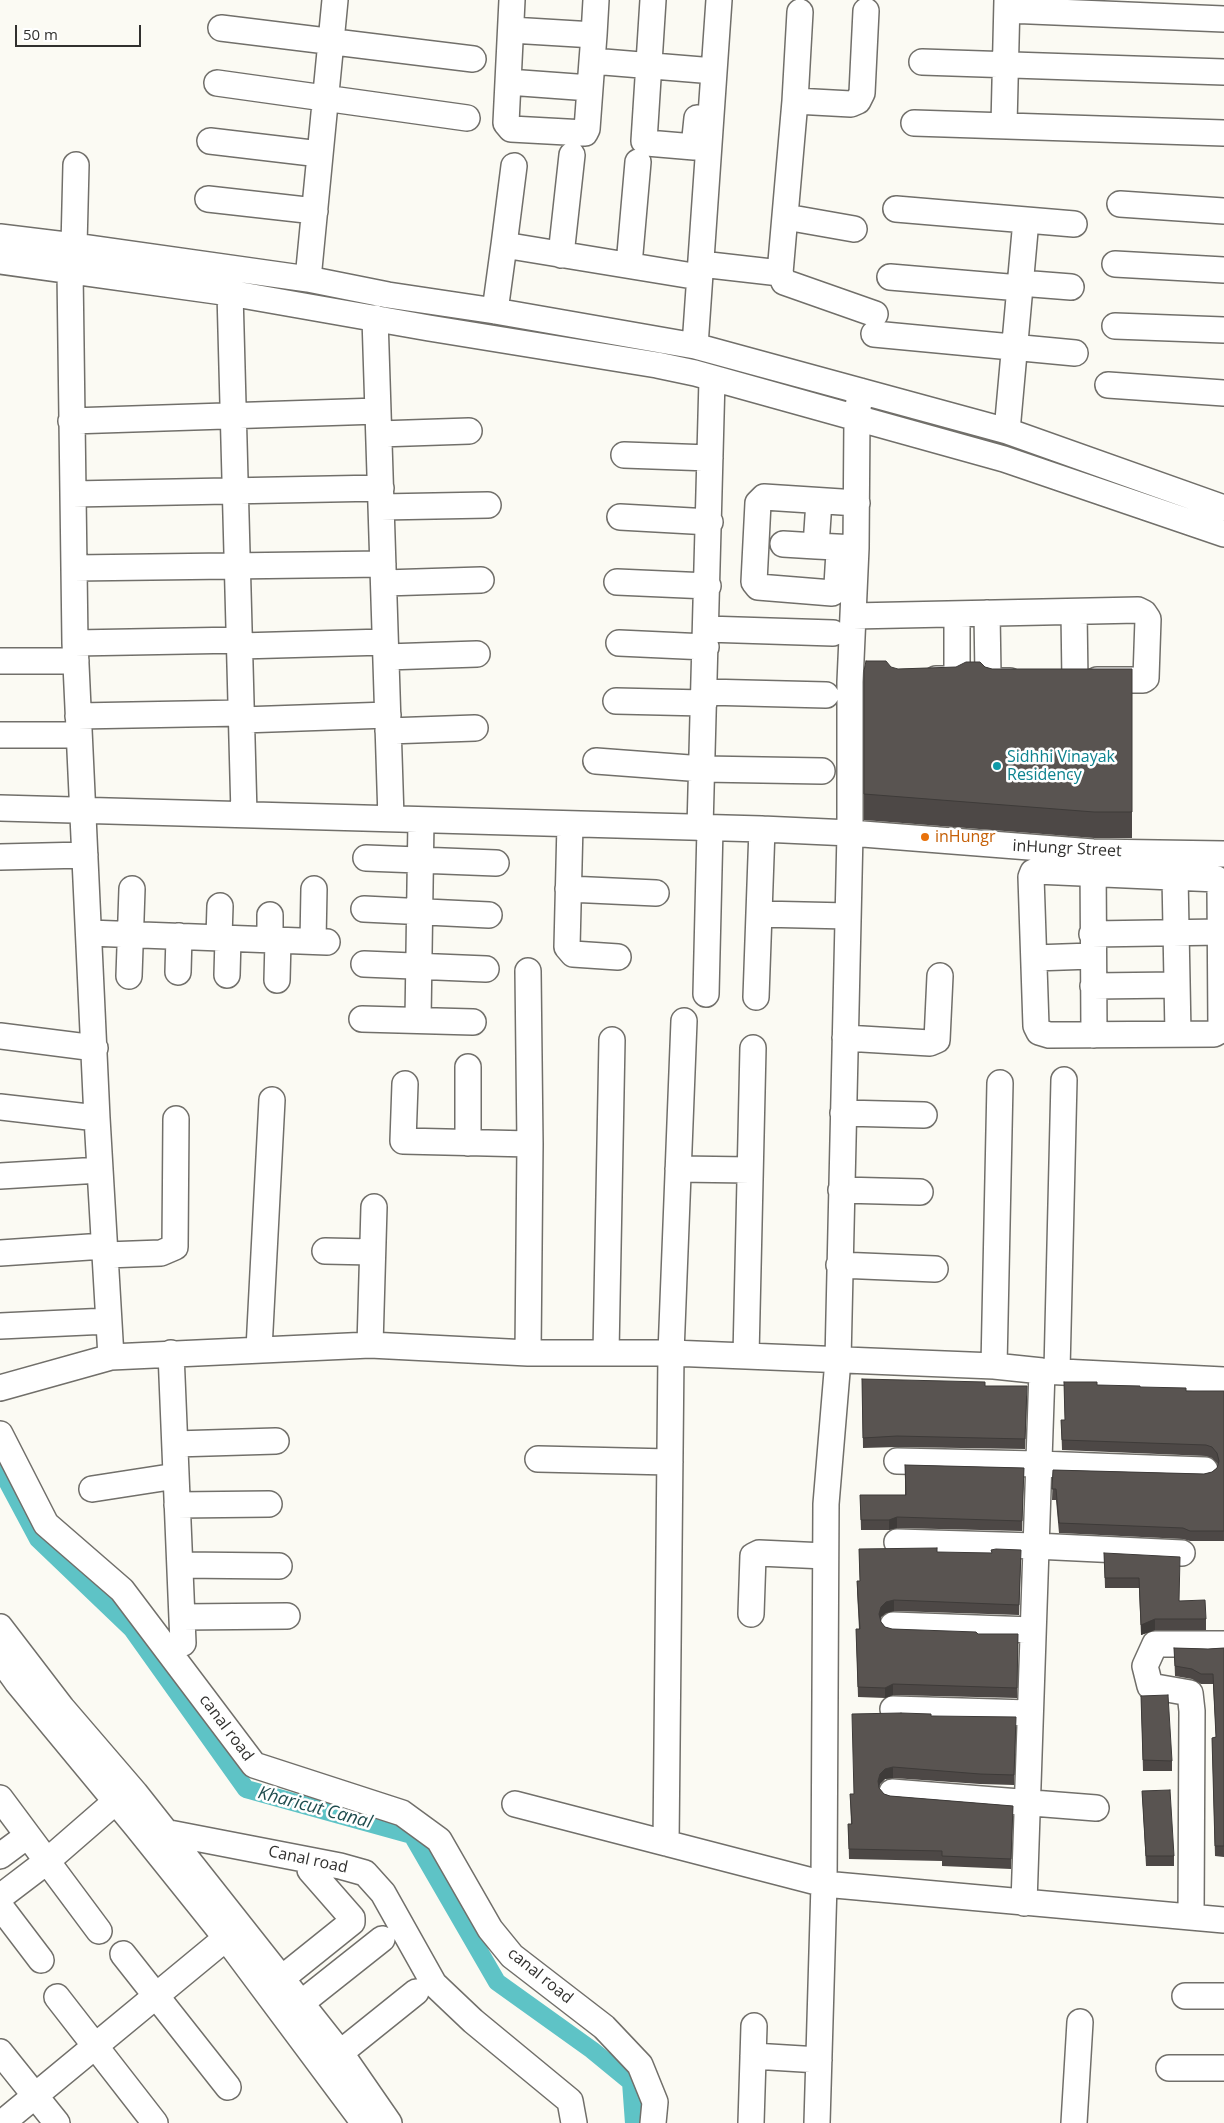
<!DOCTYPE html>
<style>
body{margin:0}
#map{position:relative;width:1224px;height:2123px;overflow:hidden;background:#fbfaf3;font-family:"Open Sans",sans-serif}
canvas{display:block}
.scale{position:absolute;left:15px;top:25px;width:126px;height:22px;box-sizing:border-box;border:2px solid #31302e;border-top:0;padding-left:6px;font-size:15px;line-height:18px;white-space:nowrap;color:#31302e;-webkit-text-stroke:4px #fff;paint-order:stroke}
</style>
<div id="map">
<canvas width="1224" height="2123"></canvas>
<div class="scale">50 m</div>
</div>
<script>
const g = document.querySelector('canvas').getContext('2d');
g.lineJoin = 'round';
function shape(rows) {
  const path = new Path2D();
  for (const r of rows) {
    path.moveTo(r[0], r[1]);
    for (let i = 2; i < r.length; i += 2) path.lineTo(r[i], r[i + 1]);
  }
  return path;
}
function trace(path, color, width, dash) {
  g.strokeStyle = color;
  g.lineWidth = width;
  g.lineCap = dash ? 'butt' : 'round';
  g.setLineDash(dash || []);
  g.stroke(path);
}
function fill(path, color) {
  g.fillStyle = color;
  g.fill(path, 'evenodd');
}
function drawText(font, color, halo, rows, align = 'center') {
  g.font = font + ' "Open Sans",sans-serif';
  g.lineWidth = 5;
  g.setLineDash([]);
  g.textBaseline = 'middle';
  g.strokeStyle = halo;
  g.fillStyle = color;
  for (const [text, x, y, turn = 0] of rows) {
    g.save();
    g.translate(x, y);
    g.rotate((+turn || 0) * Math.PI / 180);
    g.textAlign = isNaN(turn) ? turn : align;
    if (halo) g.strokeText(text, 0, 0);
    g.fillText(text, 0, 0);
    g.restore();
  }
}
trace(shape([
 [0,1468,38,1539,132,1629,246,1789,412,1835,497,1982,592,2050,631,2082,634,2123]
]), '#5ec3c6', 18);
const minor = shape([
 [512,0,506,123,511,129,585,133,587,129,592,61,714,71],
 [653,0,644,141,647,143,694,147,697,118],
 [1007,10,1224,19],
 [221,28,473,59],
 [511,30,594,35,592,61],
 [594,35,596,0],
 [922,62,1224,72],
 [508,82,590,88],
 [217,83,467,118],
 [795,101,851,104,858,101,862,93,866,11],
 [914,123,1224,133],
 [1004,125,1007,0],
 [210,141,320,154],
 [208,199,315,211],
 [1120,204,1224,211],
 [896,209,1074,224],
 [786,217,854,229],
 [0,237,74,246,308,279,388,295,495,311,695,346,1007,431,1224,508],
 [504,245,514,166],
 [561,255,572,155],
 [0,261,230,293,429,328,657,365,695,373,1004,459,1224,534],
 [701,264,780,273,795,101,800,12],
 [1115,264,1224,270],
 [629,265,638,162],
 [780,273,784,282,875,314],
 [890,277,1020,288],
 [308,279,335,0],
 [1020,283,1071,287],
 [230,293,244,814],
 [495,311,504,245,699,277],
 [375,318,391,818],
 [1115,326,1224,330],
 [874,334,1075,353],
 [695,346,719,0],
 [1108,385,1224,393],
 [71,421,378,411],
 [1007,431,1026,220],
 [379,434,469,431],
 [624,455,710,458],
 [73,494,381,488],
 [819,501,816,546,856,548],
 [381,507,488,505],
 [620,517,710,522],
 [783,544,816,546],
 [839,552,837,585,835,591,832,593,758,587,754,582,758,503,764,497,857,503],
 [74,568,383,564],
 [617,582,708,586],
 [384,583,481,580],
 [1074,612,1075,681],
 [987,613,988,675,995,681,1010,681],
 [853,616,1138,610,1144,613,1148,619,1146,678,1143,680,1097,680],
 [706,629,833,633],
 [75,643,241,640],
 [619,643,706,647],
 [240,646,385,642],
 [386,657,477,654],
 [0,661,76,661],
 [936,679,952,679,957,676,957,614],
 [705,692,826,695],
 [616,701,704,703],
 [78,716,241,713],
 [242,720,388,715],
 [388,731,475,728],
 [0,735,79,735],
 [596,761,703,769,822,771],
 [0,808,762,829,850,833,1093,852,1224,854],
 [570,824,567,947,573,954,618,957],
 [700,828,712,379],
 [0,857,85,855],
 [1093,857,1094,1035],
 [366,858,496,863],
 [1036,871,1217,879,1220,889,1221,1030,1214,1034,1049,1035,1039,1032,1036,1026,1031,877,1033,872,1036,871],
 [1175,876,1178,1034],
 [568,889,656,893],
 [364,909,489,915],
 [759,914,848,916],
 [89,933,327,942],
 [1092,934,1221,932],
 [219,937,220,906],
 [270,939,270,915],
 [313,941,314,889],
 [1034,958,1092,956],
 [364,964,486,969],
 [178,972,179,936],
 [227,975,228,938],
 [129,976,132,889],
 [277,980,278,940],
 [1093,986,1177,985],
 [706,994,710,828],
 [756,997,762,829],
 [362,1019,473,1022],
 [418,1020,421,820],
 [0,1036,95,1048],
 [845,1038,930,1043,937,1040,940,976],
 [405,1084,403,1141,530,1144],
 [0,1107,97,1118],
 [843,1113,924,1115],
 [468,1143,468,1067],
 [678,1169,750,1170],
 [0,1176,100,1170],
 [841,1190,920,1192],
 [325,1251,372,1252],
 [0,1253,104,1246],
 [106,1255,161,1253,175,1247,176,1119],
 [839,1265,935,1269],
 [0,1326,108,1321],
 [370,1345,374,1207],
 [259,1349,272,1100],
 [606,1352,612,1040],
 [171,1353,183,1643],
 [528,1353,530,1144,528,971],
 [746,1356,753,1048],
 [111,1357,370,1345,528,1353,671,1353,746,1356,994,1366,1042,1371,1224,1380],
 [994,1366,1000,1083],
 [1057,1370,1064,1080],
 [0,1388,111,1357,97,1118,75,643,70,271,74,246,76,165],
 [0,1434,46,1524,122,1590,254,1765,402,1813,439,1840,490,1929,512,1956,604,2027,640,2065,655,2102,653,2123],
 [175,1444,276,1441],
 [538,1459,670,1462],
 [897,1461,1038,1464,1205,1470],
 [92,1489,176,1476],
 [177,1505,269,1504],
 [897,1542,1035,1546,1182,1553],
 [180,1565,279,1566],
 [751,1614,753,1556,759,1553,825,1556],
 [182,1617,287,1616],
 [893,1625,1032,1630],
 [0,1627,62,1708,135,1793,342,2055,389,2123],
 [0,1658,17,1682,137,1827,226,1938,364,2123],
 [893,1709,1029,1713],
 [892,1792,1096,1808],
 [0,1798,99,1931],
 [515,1804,824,1884,1224,1920],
 [159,1831,340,1866,365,1873,383,1893,434,1984,473,2021,570,2101,574,2123],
 [666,1843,671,1353,684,1021],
 [0,1856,27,1836],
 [0,1897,46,1862,115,1802],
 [1024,1903,1042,1371],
 [0,1906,41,1960],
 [1191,1917,1192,1711,1190,1693,1150,1686,1145,1666,1155,1644,1224,1644],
 [123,1954,228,2087],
 [281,1979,352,1922,352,1918,310,1870],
 [1185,1996,1224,1996],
 [57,1997,155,2123],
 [300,2004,382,1939],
 [0,2052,57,2123],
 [340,2053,416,1992],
 [753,2056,819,2060],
 [1169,2068,1224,2068],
 [2,2123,226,1938],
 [751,2123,754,2026],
 [817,2123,824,1884,826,1504,838,1360,850,833,850,682,856,548,857,418,860,391],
 [1074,2123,1080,2022]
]);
trace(minor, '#716f6a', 28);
trace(minor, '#fff', 25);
fill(shape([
 [985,667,992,669,1132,669,1132,838,1094,838,864,820,864,671,898,669],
 [862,1379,985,1386,1027,1396,1025,1449,897,1447,863,1448],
 [1064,1382,1097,1385,1186,1391,1224,1391,1224,1541,1190,1541,1183,1539,1059,1533,1056,1500,1052,1500,1053,1470,1204,1474,1212,1472,1217,1468,1218,1465,1217,1463,1212,1458,1206,1456,1062,1450,1061,1420,1065,1420],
 [905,1465,1024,1468,1022,1531,897,1528,889,1530,861,1530,860,1495,905,1495],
 [859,1549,937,1552,1021,1560,1019,1615,894,1611,886,1613,881,1617,880,1620,881,1622,885,1627,892,1629,978,1634,1018,1634,1017,1698,893,1695,885,1698,858,1697,856,1629,859,1629,857,1591,857,1581,860,1581],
 [1104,1553,1180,1601,1206,1619,1206,1630,1155,1630,1141,1635,1139,1588,1105,1588],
 [1174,1648,1208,1649,1224,1648,1224,1857,1215,1856,1212,1738,1216,1737,1213,1684,1201,1684,1192,1679,1175,1676],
 [1141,1696,1172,1761,1172,1771,1143,1771],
 [931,1716,1016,1727,1014,1785,980,1784,893,1778,885,1779,880,1784,879,1788,884,1794,890,1796,1013,1806,1011,1869,942,1866,942,1861,849,1859,848,1824,851,1824,850,1794,854,1794],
 [1142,1791,1174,1856,1174,1866,1146,1866]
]), '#4d4846');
fill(shape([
 [897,1517,897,1528,889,1530,889,1520],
 [894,1600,894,1611,886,1613,881,1617,879,1624,879,1614,881,1607,886,1602],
 [1155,1619,1155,1630,1141,1635,1141,1625],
 [893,1684,893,1695,885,1698,885,1688],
 [893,1767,893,1778,885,1779,880,1784,878,1791,878,1781,880,1774,885,1769]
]), '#3e3b39');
const building = shape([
 [866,661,886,661,891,667,898,669,956,667,966,662,980,662,985,667,992,669,1132,669,1132,812,1094,812,864,794,864,671,866,661],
 [862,1379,985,1382,985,1386,1027,1386,1025,1439,897,1436,863,1438,862,1379],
 [1064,1382,1097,1382,1097,1385,1140,1386,1140,1387,1186,1388,1186,1391,1224,1391,1224,1531,1190,1531,1183,1528,1059,1523,1056,1489,1052,1489,1053,1470,1204,1474,1212,1472,1217,1468,1219,1461,1217,1453,1212,1447,1206,1445,1062,1440,1061,1420,1065,1420,1064,1382],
 [905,1465,1024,1468,1022,1521,897,1517,889,1520,861,1520,860,1495,906,1495,905,1465],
 [937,1548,937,1552,992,1553,991,1550,996,1549,1021,1550,1019,1605,894,1600,886,1602,881,1607,879,1614,881,1622,885,1627,892,1629,976,1632,978,1634,1018,1634,1017,1688,893,1684,885,1688,858,1687,856,1629,860,1629,857,1581,860,1581,859,1549,937,1548],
 [1104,1553,1180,1557,1179,1601,1205,1600,1206,1619,1155,1619,1141,1625,1139,1578,1105,1578,1104,1553],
 [1174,1648,1208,1649,1224,1648,1224,1846,1215,1846,1212,1738,1216,1737,1213,1674,1201,1674,1192,1669,1175,1666,1174,1648],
 [1168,1695,1172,1761,1143,1760,1141,1696,1168,1695],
 [901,1713,931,1714,931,1716,1016,1717,1014,1775,980,1774,893,1767,885,1769,880,1774,878,1781,879,1788,884,1794,890,1796,1013,1806,1011,1859,942,1856,942,1851,849,1849,848,1824,852,1824,850,1794,854,1794,852,1714,901,1713],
 [1170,1790,1174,1856,1146,1856,1142,1791,1170,1790]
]);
fill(building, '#595451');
trace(building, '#3e3b39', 1);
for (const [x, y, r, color] of [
 [997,766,5,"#0f9aa8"],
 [925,837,5,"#e8710a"]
]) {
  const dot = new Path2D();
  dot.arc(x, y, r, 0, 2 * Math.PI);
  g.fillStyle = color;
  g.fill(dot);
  trace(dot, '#fff', 2);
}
drawText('16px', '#0d838f', '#fff', [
 ["Sidhhi Vinayak",1007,757],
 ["Residency",1007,775]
], 'left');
drawText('16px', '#c56008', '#fff', [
 ["inHungr",935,837]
], 'left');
drawText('16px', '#31302e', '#fff', [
 ["inHungr Street",1067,849,3],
 ["canal road",226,1728,53],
 ["Canal road",308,1860,12],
 ["canal road",540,1976,39]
]);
drawText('italic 18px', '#1f4c4e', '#fff', [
 ["Kharicut Canal",315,1808,15]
]);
</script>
